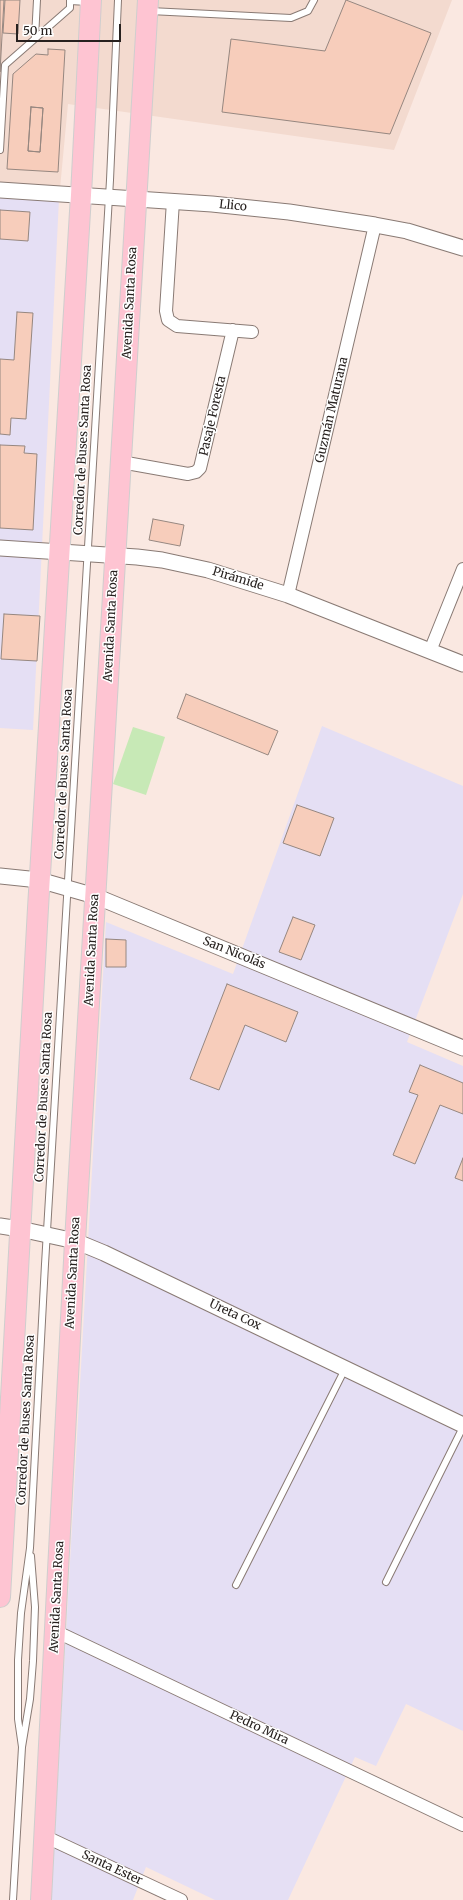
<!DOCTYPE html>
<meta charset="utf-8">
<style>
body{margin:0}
#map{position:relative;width:463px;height:1900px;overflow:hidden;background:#fae8e1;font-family:Merriweather,serif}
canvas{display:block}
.scale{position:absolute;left:16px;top:24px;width:105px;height:18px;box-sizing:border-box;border:2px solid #27211f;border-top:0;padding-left:5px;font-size:12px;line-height:14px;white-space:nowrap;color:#27211f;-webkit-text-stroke:3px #fff;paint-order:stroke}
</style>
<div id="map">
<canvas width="463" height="1900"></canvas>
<div class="scale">50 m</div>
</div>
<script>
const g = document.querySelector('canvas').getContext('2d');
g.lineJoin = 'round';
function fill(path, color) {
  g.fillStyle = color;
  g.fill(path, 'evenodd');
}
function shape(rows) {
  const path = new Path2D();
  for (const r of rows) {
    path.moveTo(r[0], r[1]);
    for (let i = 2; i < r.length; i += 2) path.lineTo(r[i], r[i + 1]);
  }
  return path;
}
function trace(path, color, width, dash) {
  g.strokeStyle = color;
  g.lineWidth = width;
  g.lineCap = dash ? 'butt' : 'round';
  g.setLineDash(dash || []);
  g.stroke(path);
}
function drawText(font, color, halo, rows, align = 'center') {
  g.font = font + ' Merriweather,serif';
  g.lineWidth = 3;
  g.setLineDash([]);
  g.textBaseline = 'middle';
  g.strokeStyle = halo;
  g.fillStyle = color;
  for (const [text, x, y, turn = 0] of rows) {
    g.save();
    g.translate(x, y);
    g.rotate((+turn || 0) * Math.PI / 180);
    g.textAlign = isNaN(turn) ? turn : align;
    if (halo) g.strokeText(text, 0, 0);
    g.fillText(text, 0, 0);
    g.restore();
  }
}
fill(shape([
 [0,0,452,0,394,150,68,104,59,199,0,197]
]), '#f3dacf');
fill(shape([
 [0,197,59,199,33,730,0,728],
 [322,726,463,786,463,894,407,1042,463,1066,463,1731,406,1704,376,1766,355,1757,288,1900,215,1900,146,1867,133,1900,51,1900,106,922,233,974]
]), '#e5dff4');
fill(shape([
 [133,727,165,737,146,795,113,784]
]), '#c7e9b6');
const building = shape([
 [0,0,4,0,0,72,0,0],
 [5,0,20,0,18,34,3,33,5,0],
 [346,0,431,33,390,134,222,112,231,39,325,51,346,0],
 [48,49,65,50,58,172,7,169,13,74,36,54,48,55,48,49],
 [31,107,43,108,40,152,28,151,31,107],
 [31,107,43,108,40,152,28,151,31,107],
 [0,210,30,212,28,241,0,239,0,210],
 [17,312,33,313,26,419,11,418,10,435,0,434,0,359,14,360,17,312],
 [0,445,25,446,24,453,37,454,33,530,0,528,0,445],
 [153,519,184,525,180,546,149,540,153,519],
 [4,614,40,616,37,661,1,659,4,614],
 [186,694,278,731,268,755,177,718,186,694],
 [297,805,334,818,320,856,283,843,297,805],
 [293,917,315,925,301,960,279,952,293,917],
 [106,939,126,940,126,967,106,967,106,939],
 [227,984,298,1012,286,1042,245,1025,219,1090,190,1079,227,984],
 [420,1065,463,1083,463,1114,440,1105,415,1164,393,1155,418,1095,409,1092,420,1065],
 [463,1158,463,1181,455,1178,463,1158]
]);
fill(building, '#f7cdbb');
trace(building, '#968780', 1);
const service = shape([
 [70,1,88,2],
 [150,11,291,18,308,11,314,0],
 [35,38,37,0],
 [0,150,5,65,70,8,70,0],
 [386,1582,463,1427],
 [236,1585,345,1369],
 [22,1747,18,1719,18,1660,21,1613,30,1548,45,1264,110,180,118,0],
 [13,1900,22,1747,30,1699,33,1661,35,1607,31,1556]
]);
const minor = shape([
 [173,201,166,311,168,320,177,326,252,332],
 [121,462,188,474,196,472,200,468,233,330],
 [288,595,375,225],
 [430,651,463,569],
 [55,1631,463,1825],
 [44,1836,181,1900]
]);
const tertiary = shape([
 [0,190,212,204,289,212,375,225,407,231,463,248],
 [0,548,137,557,162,560,208,570,288,595,463,664],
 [0,876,39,880,95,896,463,1048],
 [0,1226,20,1229,75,1241,104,1253,463,1425]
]);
const primary = shape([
 [0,1597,38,908,81,195,91,0],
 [41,1900,75,1241,148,0]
]);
trace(service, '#897a74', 8);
trace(minor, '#897a74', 14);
trace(tertiary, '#897a74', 17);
trace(primary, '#cfcece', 22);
trace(service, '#fff', 6);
trace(minor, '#fff', 12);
trace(tertiary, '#fff', 15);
trace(primary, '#fec4d2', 20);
drawText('12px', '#27211f', '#fff', [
 ["Llico",233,206,6],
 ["Avenida Santa Rosa",130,303,-87],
 ["Guzmán Maturana",332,410,-77],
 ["Pasaje Foresta",213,416,-77],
 ["Corredor de Buses Santa Rosa",83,450,-87],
 ["Pirámide",238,579,17],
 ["Avenida Santa Rosa",111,626,-87],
 ["Corredor de Buses Santa Rosa",64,774,-87],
 ["Avenida Santa Rosa",92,950,-87],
 ["San Nicolás",234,953,22],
 ["Corredor de Buses Santa Rosa",44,1097,-87],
 ["Avenida Santa Rosa",73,1273,-87],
 ["Ureta Cox",235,1315,25],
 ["Corredor de Buses Santa Rosa",26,1420,-87],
 ["Avenida Santa Rosa",57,1597,-87],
 ["Pedro Mira",259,1728,25],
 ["Santa Ester",112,1868,25]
]);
</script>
